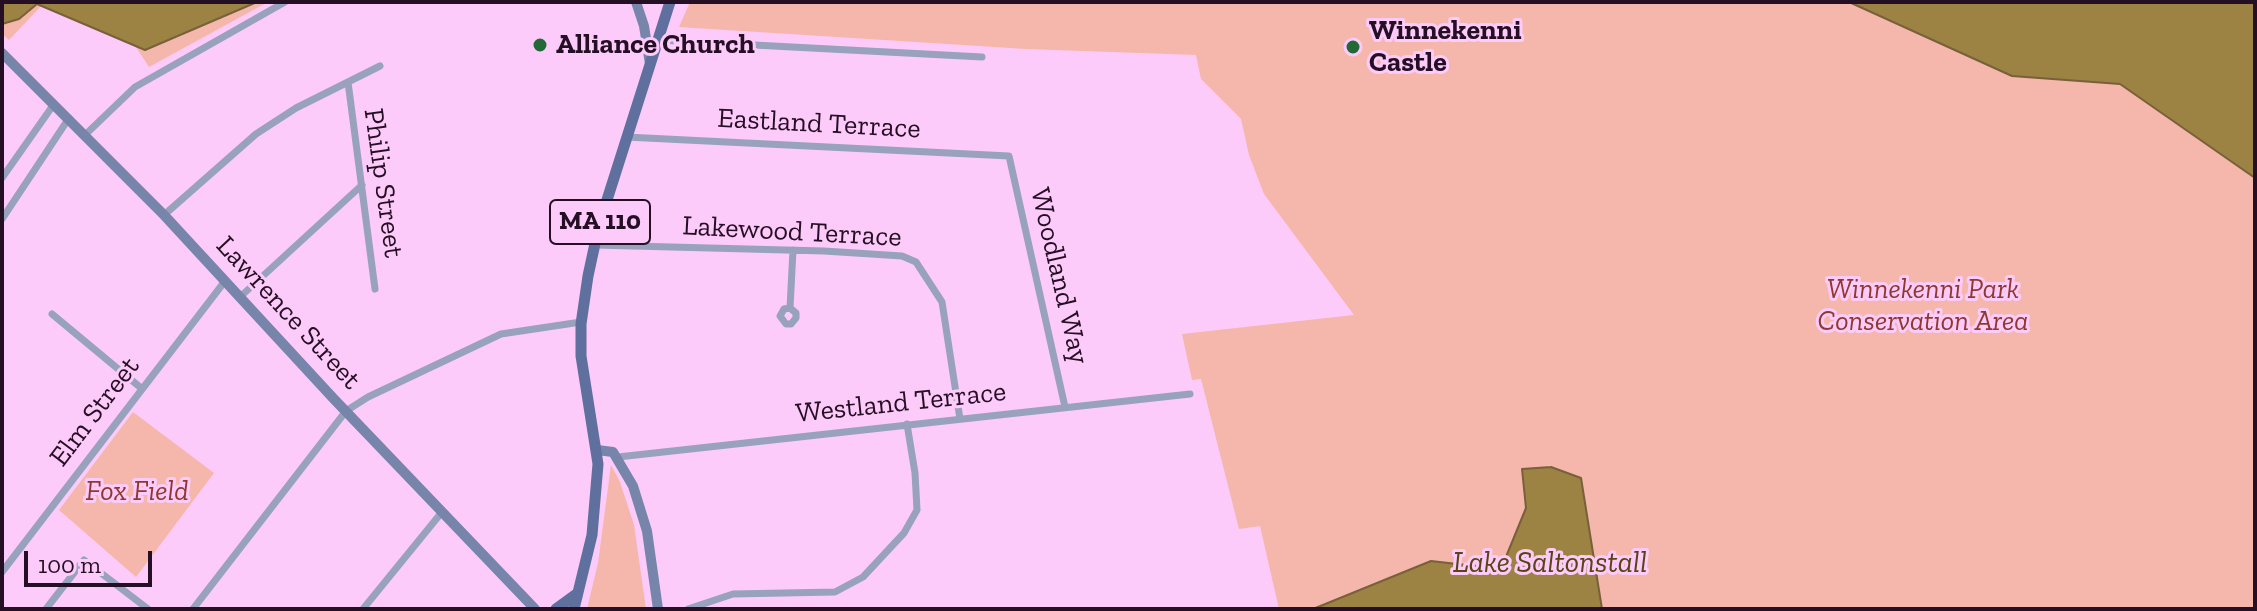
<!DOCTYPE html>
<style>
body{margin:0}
#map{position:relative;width:2257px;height:611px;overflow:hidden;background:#fdcbf9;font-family:"Zilla Slab",serif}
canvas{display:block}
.frame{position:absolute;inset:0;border:4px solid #250f24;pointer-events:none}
.scale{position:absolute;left:24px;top:551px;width:128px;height:36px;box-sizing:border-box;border:4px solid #250f24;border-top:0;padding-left:10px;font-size:24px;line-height:28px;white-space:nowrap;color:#250f24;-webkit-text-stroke:6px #fdcbf9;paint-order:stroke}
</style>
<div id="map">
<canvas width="2257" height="611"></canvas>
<div class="frame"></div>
<div class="scale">100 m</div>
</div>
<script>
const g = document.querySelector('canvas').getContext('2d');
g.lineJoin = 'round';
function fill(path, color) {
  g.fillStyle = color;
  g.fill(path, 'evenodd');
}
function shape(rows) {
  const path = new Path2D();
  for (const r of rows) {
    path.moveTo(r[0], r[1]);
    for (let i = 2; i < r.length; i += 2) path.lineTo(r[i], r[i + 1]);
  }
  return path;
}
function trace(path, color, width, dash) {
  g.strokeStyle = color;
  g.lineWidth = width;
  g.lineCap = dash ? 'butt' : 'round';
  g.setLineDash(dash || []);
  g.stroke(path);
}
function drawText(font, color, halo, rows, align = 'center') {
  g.font = font + ' "Zilla Slab",serif';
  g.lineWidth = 6;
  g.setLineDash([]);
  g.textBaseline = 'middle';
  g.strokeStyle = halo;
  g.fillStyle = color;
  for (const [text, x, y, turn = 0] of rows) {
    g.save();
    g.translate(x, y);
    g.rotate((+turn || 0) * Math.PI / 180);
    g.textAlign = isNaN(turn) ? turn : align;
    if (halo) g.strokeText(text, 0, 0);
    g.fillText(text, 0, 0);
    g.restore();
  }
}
fill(shape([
 [2,2,45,2,9,40,2,34],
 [57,2,268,2,149,67,130,38],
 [690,2,2255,2,2255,609,1596,609,1532,514,1504,579,1334,609,1279,609,1260,526,1239,529,1201,379,1192,380,1182,334,1354,315,1264,194,1249,155,1241,119,1201,79,1196,55,1026,49,679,27],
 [133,412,214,473,136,577,59,510],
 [611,465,620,482,634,525,646,609,587,609,598,563]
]), '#f5b6ac');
const water = shape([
 [2,2,257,2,145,50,37,4,19,19,2,24,2,2],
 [1849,2,2255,2,2255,178,2120,84,2012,76,1849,2],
 [1551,467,1581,478,1602,609,1313,609,1431,561,1501,569,1526,508,1522,469,1551,467]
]);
fill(water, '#9c8343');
trace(water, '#78603a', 2);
trace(shape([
 [659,40,982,57],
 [348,82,375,289],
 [86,134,135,87,285,2],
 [626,137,1009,156,1065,407],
 [2,178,54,104],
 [164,215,256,134,296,108,380,66],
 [2,219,69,118],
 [595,245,824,251,902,256,916,262,942,302,960,419],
 [240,297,362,185],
 [790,308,796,313,796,318,791,324,786,324,780,316,784,309,790,308,793,250],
 [52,314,141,388],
 [618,457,1190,394],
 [2,572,225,281],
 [46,609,84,560,148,609],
 [193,609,346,411,368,397,501,334,581,322],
 [363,609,442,512],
 [688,609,733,594,835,592,863,577,904,533,917,510,915,473,907,424]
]), '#98a2bc', 7);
trace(shape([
 [636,2,644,26,650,64],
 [2,53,164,215,333,398,535,609],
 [597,450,613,452,633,486,647,531,658,609]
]), '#7785ab', 10);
trace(shape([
 [556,609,578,593],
 [574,609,592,535,598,464,581,356,581,324,588,276,599,225,670,2]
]), '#60709e', 11);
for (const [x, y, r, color] of [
 [540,45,8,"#236935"],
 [1353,47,8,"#236935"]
]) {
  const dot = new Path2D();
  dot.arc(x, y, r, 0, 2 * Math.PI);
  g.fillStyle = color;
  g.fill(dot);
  trace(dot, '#fdcbf9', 3);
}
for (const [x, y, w] of [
 [600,222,100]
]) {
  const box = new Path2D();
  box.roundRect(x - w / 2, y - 22, w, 44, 6);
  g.fillStyle = '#fdcbf9';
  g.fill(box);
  trace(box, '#250f24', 2);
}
drawText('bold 26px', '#250f24', null, [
 ["MA 110",600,222]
]);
drawText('bold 28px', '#250f24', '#fdcbf9', [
 ["Winnekenni",1369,31],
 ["Castle",1369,63],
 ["Alliance Church",556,45]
], 'left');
drawText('28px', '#250f24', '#fdcbf9', [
 ["Eastland Terrace",819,124,3],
 ["Philip Street",383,183,82],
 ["Lakewood Terrace",792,232,3],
 ["Woodland Way",1059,276,77],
 ["Lawrence Street",288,313,47],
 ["Westland Terrace",901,403,-6],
 ["Elm Street",95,412,-53]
]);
drawText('italic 28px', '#8e382f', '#fdcbf9', [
 ["Winnekenni Park",1923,290],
 ["Conservation Area",1923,322],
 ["Fox Field",137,492]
]);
drawText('italic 30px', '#574613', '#fdcbf9', [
 ["Lake Saltonstall",1550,563]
]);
</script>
